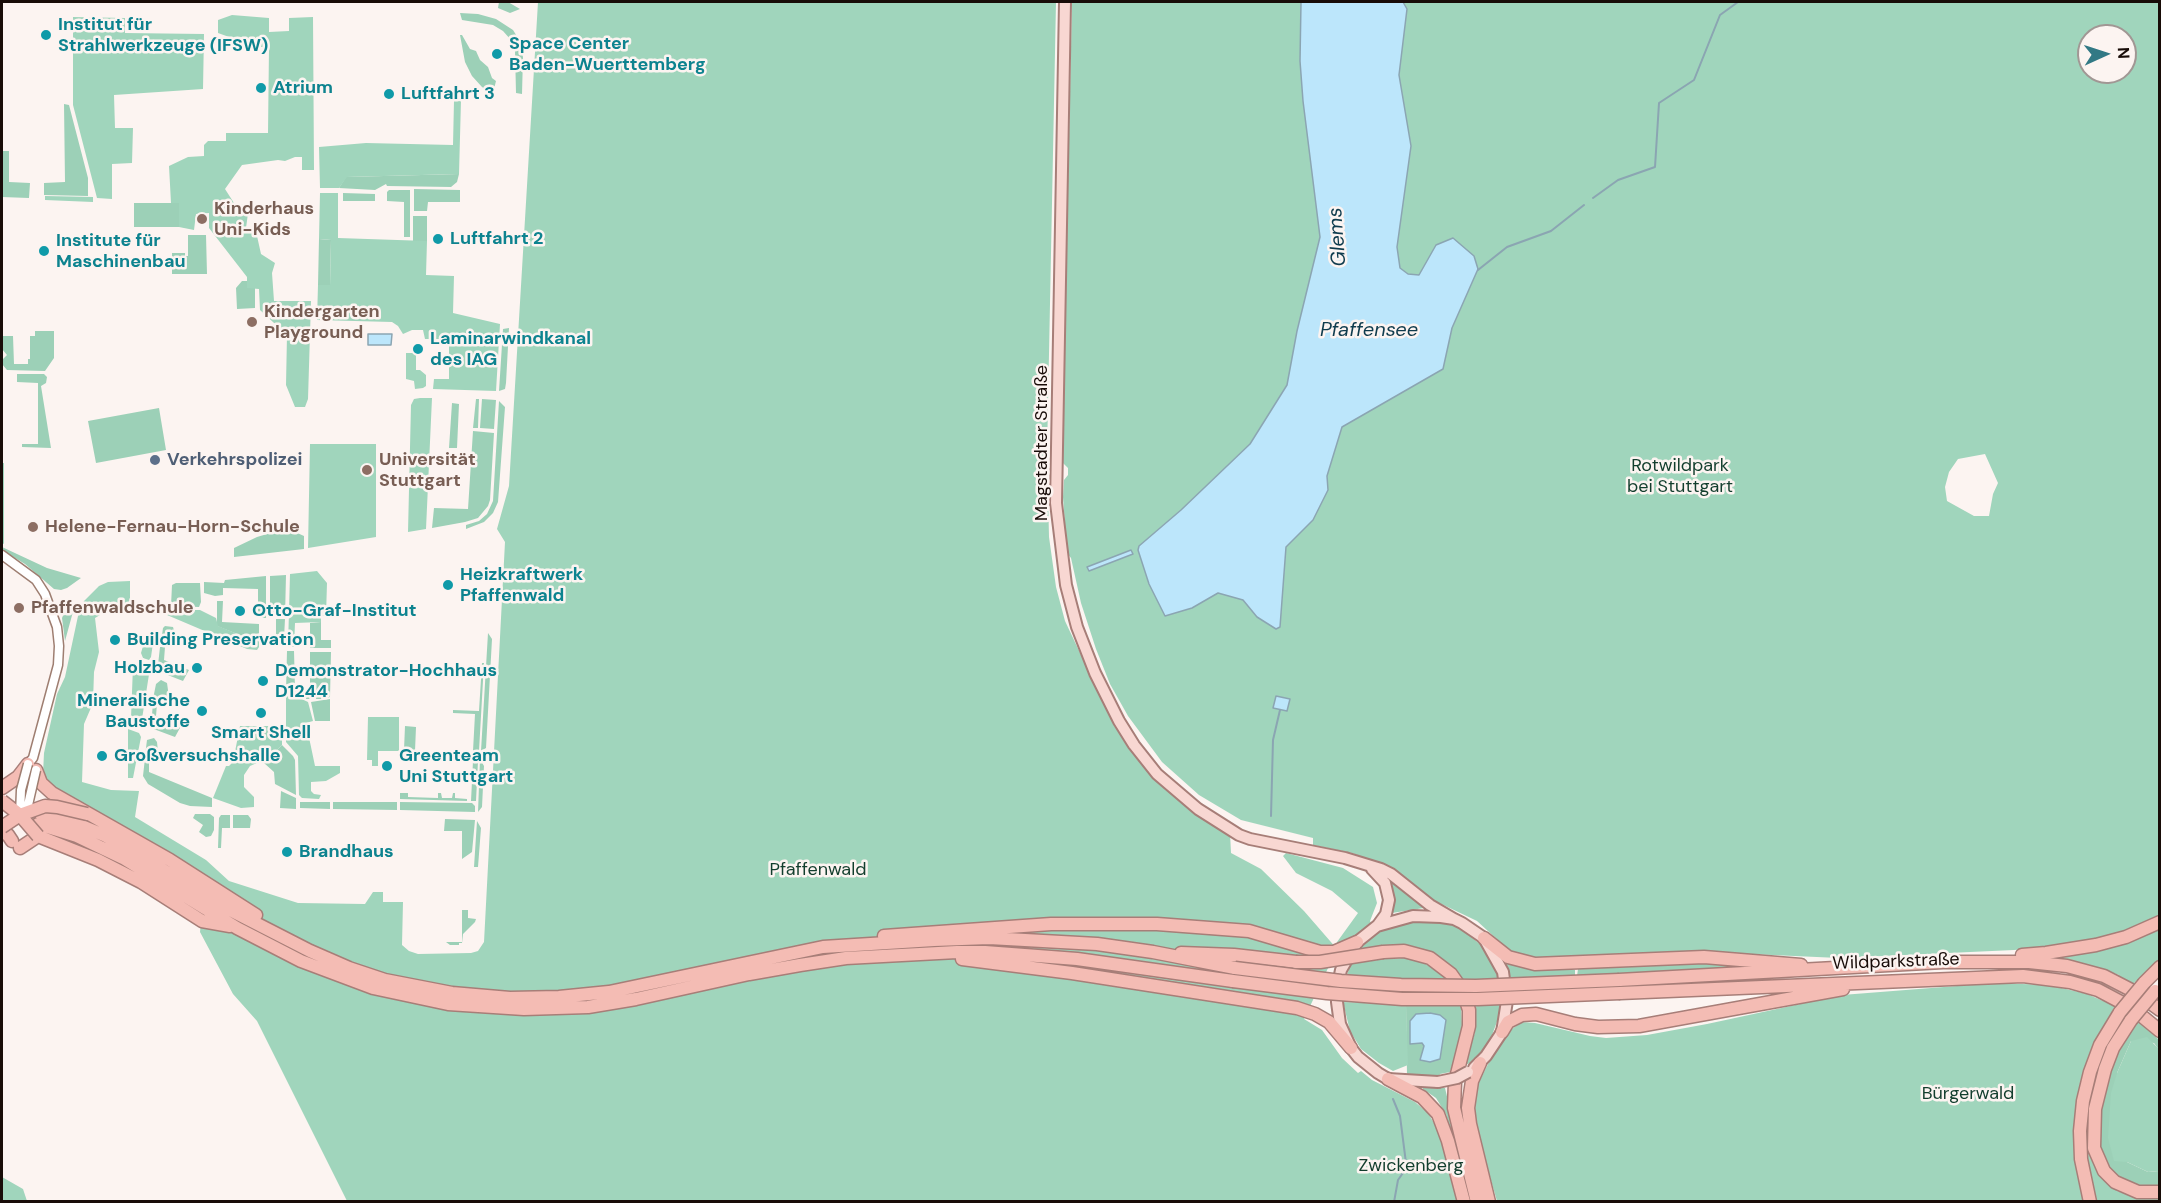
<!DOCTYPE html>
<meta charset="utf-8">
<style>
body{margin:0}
#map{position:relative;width:2161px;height:1203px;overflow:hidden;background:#fcf4f1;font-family:"DM Sans",sans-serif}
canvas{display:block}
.frame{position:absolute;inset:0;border:3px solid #180c08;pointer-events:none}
.north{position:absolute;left:2077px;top:24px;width:60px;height:60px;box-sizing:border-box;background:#fcf4f1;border:2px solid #a19794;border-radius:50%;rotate:87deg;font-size:16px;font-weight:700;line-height:24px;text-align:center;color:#180c08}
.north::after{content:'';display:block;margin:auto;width:21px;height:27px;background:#327985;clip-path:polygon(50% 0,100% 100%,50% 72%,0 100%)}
</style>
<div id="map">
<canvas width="2161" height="1203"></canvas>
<div class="frame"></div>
<div class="north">N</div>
</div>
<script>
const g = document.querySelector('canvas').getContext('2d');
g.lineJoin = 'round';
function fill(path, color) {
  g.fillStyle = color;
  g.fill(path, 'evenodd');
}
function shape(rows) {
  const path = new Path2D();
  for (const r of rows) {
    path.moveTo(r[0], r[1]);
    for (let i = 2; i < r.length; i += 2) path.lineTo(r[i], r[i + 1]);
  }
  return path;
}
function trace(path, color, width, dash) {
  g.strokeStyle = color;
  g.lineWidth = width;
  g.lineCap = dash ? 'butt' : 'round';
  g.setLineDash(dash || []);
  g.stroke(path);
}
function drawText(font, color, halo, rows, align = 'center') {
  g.font = font + ' "DM Sans",sans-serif';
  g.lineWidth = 5;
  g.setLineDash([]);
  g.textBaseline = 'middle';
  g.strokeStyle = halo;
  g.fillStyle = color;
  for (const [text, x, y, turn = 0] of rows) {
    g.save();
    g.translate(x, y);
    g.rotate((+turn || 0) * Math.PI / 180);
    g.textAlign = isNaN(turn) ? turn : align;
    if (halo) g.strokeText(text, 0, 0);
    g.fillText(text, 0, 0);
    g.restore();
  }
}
fill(shape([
 [499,2,508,2,520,9,510,13,498,8],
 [460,13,478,14,496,19,513,30,518,38,523,57,522,94,516,93,515,51,511,40,503,31,493,25,462,20],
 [460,35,462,35,470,49,476,51,480,60,488,67,492,78,496,81,494,89,487,90,482,87,472,76,465,62],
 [64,104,69,105,88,178,88,196,44,195,44,183,65,182],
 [2,151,9,151,9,182,30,183,29,198,2,197],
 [459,174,457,182,451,187,387,186,386,184,375,190,339,188,346,177],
 [414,189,460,190,460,202,428,202,427,211,414,211],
 [389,190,410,190,410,237,404,237,404,202,387,201,387,192],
 [343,193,375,194,375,201,343,201],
 [134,203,179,203,179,227,134,227],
 [413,216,427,216,427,241,413,241],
 [188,235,206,235,207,274,172,274,172,253,185,253,185,256,188,256],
 [319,239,331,240,330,285,318,285],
 [242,281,255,281,255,308,237,309,236,288],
 [509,328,506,383,505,389,499,391,503,329],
 [35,331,54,331,54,358,45,371,7,370,2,364,2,360,7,355,2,349,2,336,13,336,14,364,28,364,28,359,30,359,30,336,35,336],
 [17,374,44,374,47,377,46,383,41,386,51,448,22,447,22,444,38,444,38,383,17,382],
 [476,399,479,399,478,428,473,428],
 [482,399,496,400,494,429,480,428],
 [499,401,505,407,498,502,493,513,484,522,466,529,466,525,479,521,487,514,493,501],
 [452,403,459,404,457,448,449,448],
 [159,408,166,450,96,463,88,421],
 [473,431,494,433,490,500,488,506,478,518,465,522,432,528,434,508,468,509],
 [284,527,304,536,304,549,234,557,234,548,257,537,284,529],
 [2,547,47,568,81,578,67,588,61,590,54,589,25,564,2,550],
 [286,575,285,617,270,617,270,576],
 [266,576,266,618,258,618,258,589,223,588,223,595,215,596,204,593,204,582,224,583,225,580],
 [176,583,200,583,201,602,199,607,171,606,172,585],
 [217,601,223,601,222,622,259,624,259,637,245,637,217,626],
 [74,607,74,608,65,641,62,618,65,611],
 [276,619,285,619,284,638,276,638],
 [321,622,321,640,331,640,331,648,310,648,310,623],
 [165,626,173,627,175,634,165,642,161,642,163,628],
 [488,633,492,639,486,748,481,751],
 [160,647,165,647,164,660,189,670,183,681,160,672,158,665],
 [287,651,294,651,295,689,310,688,310,652,331,652,330,697,323,699,306,699,294,693,286,692],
 [482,663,484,663,479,751,473,751,475,714,453,713,453,710,479,711],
 [161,680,167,683,169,697,160,700,153,699,156,684],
 [330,699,330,721,315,721,311,702],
 [153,702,157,704,156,716,181,726,175,737,151,728],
 [405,726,416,727,415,751,404,750],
 [154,738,157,742,158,752,150,756,145,756,147,740],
 [282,745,293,756,295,760,296,795,275,784,274,772,264,763],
 [145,758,149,758,149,772,212,798,212,807,190,806,180,803,148,784,143,776],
 [480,759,484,766,482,807,478,812],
 [473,761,478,761,476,801,471,801],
 [281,791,296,798,296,809,280,808],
 [400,793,408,793,408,797,438,798,438,793,441,793,442,798,452,798,453,793,455,793,455,798,467,799,467,801,400,799],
 [300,802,330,802,330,809,300,808],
 [333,802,397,802,397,810,333,809],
 [400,802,472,803,475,806,475,812,400,810],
 [195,814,210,814,214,817,214,830,211,836,206,837,199,832,203,825,193,818],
 [221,815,230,815,230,828,222,828,221,848,218,848,219,818],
 [233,815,248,815,251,819,250,828,233,828],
 [445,819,475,820,472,852,462,859,462,831,444,831],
 [477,821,481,828,478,867,474,867],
 [1386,876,1408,895,1424,908,1392,913,1394,895,1391,884],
 [462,910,468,910,468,918,476,919,475,922,463,934,462,943,459,943,459,945,450,945,446,942,462,942],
 [1409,920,1448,923,1461,929,1480,944,1496,969,1501,996,1499,1016,1491,1038,1476,1059,1470,1063,1465,1065,1475,1032,1475,1009,1466,985,1449,964,1426,950,1412,946,1396,945,1359,950,1372,937,1383,930],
 [1404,958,1424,963,1443,975,1455,991,1461,1004,1462,1025,1456,1054,1450,1072,1440,1074,1438,1078,1407,1076,1406,1005,1343,1002,1345,980,1351,964,1384,959],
 [1506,961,1539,969,1575,970,1575,976,1510,979,1503,962],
 [1712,962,1757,967,1577,976,1578,969],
 [2138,1019,2159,1040,2159,1050,2154,1043,2131,1041,2117,1073,2127,1162,2148,1172,2159,1171,2159,1187,2132,1186,2110,1172,2099,1147,2099,1116,2111,1070,2118,1052],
 [1423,1086,1445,1088,1472,1201,1470,1201,1446,1114,1436,1098,1423,1089]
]), '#9cd0b7');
fill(shape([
 [538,2,1056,2,1047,454,1049,537,1056,587,1065,621,1115,727,1151,775,1188,808,1230,833,1231,853,1261,869,1304,911,1337,949,1304,1019,1322,1030,1342,1058,1358,1073,1361,1071,1372,1080,1415,1102,1428,1113,1437,1128,1446,1156,1457,1196,1457,1201,717,1202,716,1200,704,1202,347,1201,257,1021,233,994,200,932,206,878,54,789,47,782,43,774,44,753,57,694,65,677,78,616,84,601,99,586,108,582,130,581,130,613,105,612,95,618,99,652,94,672,93,703,84,724,82,782,111,790,139,791,135,817,206,860,229,881,298,903,365,904,373,892,383,892,383,902,403,902,402,945,409,951,418,954,471,953,478,951,484,942,505,542,497,529,509,486],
 [1072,2,1301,2,1300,61,1303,101,1320,237,1297,331,1287,385,1250,444,1181,510,1139,546,1138,550,1149,584,1165,616,1192,608,1218,592,1243,600,1257,617,1280,627,1286,547,1313,520,1328,490,1327,476,1342,426,1443,369,1452,328,1478,269,1436,245,1419,275,1408,274,1400,268,1397,247,1411,146,1399,75,1407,9,1403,2,2159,2,2160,916,2121,932,2095,939,2040,948,2014,950,1839,958,1683,951,1554,959,1531,958,1511,952,1477,921,1431,899,1387,866,1352,853,1313,845,1313,838,1241,820,1199,795,1162,762,1128,716,1110,684,1096,649,1081,603,1071,558,1067,553,1063,497,1064,480,1068,475,1068,468,1063,463,1062,452],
 [2089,36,2125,36,2125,72,2089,72],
 [1985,454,1998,483,1993,494,1989,516,1974,516,1947,501,1945,487,1949,472,1958,459],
 [232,15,269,18,269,32,289,31,289,18,313,17,314,170,302,170,302,157,295,157,285,161,278,160,242,165,225,189,234,203,249,206,246,228,255,227,261,254,275,263,272,273,274,301,311,301,308,399,305,407,295,407,286,385,287,335,260,310,259,289,247,288,247,277,209,228,209,213,196,214,194,230,179,227,179,203,171,203,169,166,188,157,204,156,204,145,208,141,226,141,226,133,268,133,269,47,243,47,243,42,218,33,218,20],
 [73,17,125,18,125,33,204,34,203,89,114,95,115,128,133,128,132,163,112,164,112,199,97,198,73,105],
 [461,100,459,174,347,177,339,188,320,188,319,147,366,143,453,145,454,101],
 [320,193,338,193,338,238,427,241,426,275,454,276,453,313,500,324,496,391,433,389,434,379,449,379,449,339,425,339,423,330,412,330,403,334,398,326,392,322,317,320,318,285,330,285,331,240,319,239],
 [45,196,93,197,93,202,45,200],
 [406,353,416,353,416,370,420,370,426,375,426,386,423,388,415,389,414,381,406,379],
 [420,398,432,398,426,529,408,532,411,405,414,399],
 [310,444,376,444,376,537,308,548],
 [2,463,4,463,4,544,2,543],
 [317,571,327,583,326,616,321,616,321,622,295,623,294,647,288,647,290,574],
 [169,610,200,610,216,618,218,626,245,637,259,637,259,647,257,650,247,649,167,615,167,611],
 [146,636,154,636,151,657,149,660,143,658,141,653],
 [133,666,142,666,150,668,142,719,138,722,133,722,131,718],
 [286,695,293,695,308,702,313,721,306,723,315,766,340,766,340,773,326,781,311,782,311,791,314,794,321,795,319,799,302,798,299,795,298,756,286,742],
 [368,717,399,717,399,751,378,751,378,766,372,766,372,760,367,760],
 [240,726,282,726,282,745,264,763,259,762,250,766,244,775,244,787,254,797,254,807,241,808,213,798,226,766,229,766,233,762],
 [128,729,139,733,141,737,133,778,128,778],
 [1286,853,1343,868,1373,887,1377,903,1370,921,1371,923,1352,939,1338,946,1337,942,1358,913,1332,891,1296,873,1283,856],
 [2159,927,2159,960,2132,985,2106,973,2119,975,2090,965,2046,958,2092,952,2117,945],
 [1995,983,2049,985,2087,994,2115,1006,2091,1052,2080,1085,2076,1107,2075,1159,2084,1201,1497,1201,1476,1129,1473,1106,1478,1084,1492,1056,1509,1031,1522,1022,1535,1023,1590,1036,1606,1038,1647,1035,1707,1024,1842,995],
 [1343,1002,1406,1005,1408,1065,1393,1071,1379,1063,1361,1049,1350,1031],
 [2123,1017,2124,1019,2105,1054,2095,1081,2089,1117,2088,1140,2090,1154,2098,1174,2117,1191,2138,1198,2159,1197,2159,1201,2096,1202,2091,1186,2087,1163,2086,1138,2090,1094,2101,1061],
 [2147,1037,2160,1050,2159,1171,2148,1172,2127,1162,2114,1161,2108,1138,2111,1093,2117,1073,2131,1041],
 [2,1177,23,1189,27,1201,2,1201]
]), '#a0d5bc');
const water = shape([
 [1301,2,1403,2,1407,9,1399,75,1411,146,1397,247,1400,268,1408,274,1419,275,1436,245,1453,238,1474,256,1478,269,1452,328,1443,369,1342,427,1327,476,1328,490,1313,520,1286,547,1280,627,1276,629,1257,617,1243,600,1218,593,1192,608,1165,616,1149,584,1138,550,1139,546,1181,510,1250,444,1287,385,1297,331,1320,237,1303,101,1300,61,1301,2],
 [368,334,392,334,391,345,368,345,368,334],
 [1131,550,1133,554,1089,571,1087,567,1131,550],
 [1276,696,1290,699,1287,711,1273,708,1276,696],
 [1430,1013,1440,1015,1446,1020,1440,1059,1430,1062,1420,1060,1424,1046,1422,1043,1410,1044,1410,1021,1416,1014,1430,1013]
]);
fill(water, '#bce6fb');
trace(water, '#8ba5b2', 1.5);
trace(shape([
 [1593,198,1618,180,1655,167,1659,103,1694,80,1720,15,1738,2],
 [1478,270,1507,247,1551,231,1584,205],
 [1271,816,1273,740,1280,710],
 [1393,1099,1400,1116,1406,1163],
 [1394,1202,1398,1180,1405,1170]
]), '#8ba5b2', 2);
const minor = shape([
 [2,555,36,580,45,594,57,627,59,646,58,665,33,758,28,764]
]);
const major = shape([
 [1065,2,1056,503,1066,585,1077,627,1095,673,1119,721,1134,745,1157,774,1198,809,1239,835,1250,839,1345,858,1381,869,1391,874,1430,905,1454,919],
 [1372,869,1385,883,1389,900,1386,914,1378,925],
 [1438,1082,1388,1079,1378,1073,1358,1057,1351,1048,1340,1024,1337,1002,1337,989,1341,970,1357,942,1377,926,1413,916,1441,917,1454,919,1462,923,1484,938,1503,972,1507,1001,1502,1032,1486,1056,1474,1068]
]);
const highway = shape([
 [36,770,41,783,52,793,170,860,256,915],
 [2,788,18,777,28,764],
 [40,813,72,822,106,836,230,910,310,951,349,968,385,980,452,993,510,998,559,997,609,992,823,947,934,940,989,938,1097,944,1153,952,1235,968],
 [38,824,77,836,123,858,237,928,301,961,373,988,448,1004,524,1009,588,1007,636,999,749,974,800,965,846,958,957,952,985,952,1077,959,1233,981],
 [2,832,8,835,12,841],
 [20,848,38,836,98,860,141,882,202,921,230,926],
 [884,936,1051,924,1157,924,1249,931,1320,952,1334,952,1357,942],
 [1484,938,1508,957,1535,964,1704,957,1801,965],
 [1383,952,1404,951,1430,958,1451,974,1463,991,1469,1010,1469,1026,1455,1082,1454,1108,1477,1202],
 [1181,953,1234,955,1296,962],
 [2022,955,2046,953,2096,945,2126,937,2160,922],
 [962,959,1072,973,1297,1008,1315,1014,1329,1022,1351,1048],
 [1619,980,1943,962,2029,962,2067,966,2104,976,2135,992,2160,1010],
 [2144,983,2160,967],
 [1620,993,2023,976,2070,982,2098,990,2132,1008,2160,1031],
 [2131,1020,2113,1048,2105,1069,2095,1109,2094,1148,2104,1171,2115,1182,2138,1192,2160,1192],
 [1502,1032,1508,1022,1522,1015,1536,1014,1575,1024,1598,1027,1639,1026,1843,989],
 [1480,1063,1472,1081,1468,1108,1470,1124,1489,1202],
 [1388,1079,1422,1097,1438,1114,1448,1141,1464,1202],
 [2090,1202,2081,1159,2080,1131,2083,1101,2090,1072,2100,1045,2120,1012]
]);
trace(minor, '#9e7e71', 11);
trace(major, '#a77e78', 14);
trace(highway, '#a77e78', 15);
trace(minor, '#fff', 8);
trace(major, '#f8d7d2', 10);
trace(highway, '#f4bcb4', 12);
const minorBridge = shape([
 [20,815,21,790,28,764],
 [21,815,28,805,36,770]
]);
const majorBridge = shape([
 [1438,1082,1457,1078,1468,1072]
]);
const highwayBridge = shape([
 [2,801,20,815,38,836],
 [2,827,20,815,45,806,57,807,87,814],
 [1296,962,1320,962,1383,952],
 [1235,968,1341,981,1401,985,1476,986,1619,980],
 [1233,981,1327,993,1402,999,1478,999,1620,993],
 [2120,1012,2144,983],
 [2131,1020,2155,991]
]);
trace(minorBridge, '#9e7e71', 11, []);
trace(majorBridge, '#a77e78', 14, []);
trace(highwayBridge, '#a77e78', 15, []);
trace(minorBridge, '#fff', 8);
trace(majorBridge, '#f8d7d2', 10);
trace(highwayBridge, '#f4bcb4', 12);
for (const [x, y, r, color] of [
 [46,35,6,"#0f9aa8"],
 [497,54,6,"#0f9aa8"],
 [261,88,6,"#0f9aa8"],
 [389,94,6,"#0f9aa8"],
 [202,219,6,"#8d6e63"],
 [438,239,6,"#0f9aa8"],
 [44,251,6,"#0f9aa8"],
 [252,322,6,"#8d6e63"],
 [418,349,6,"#0f9aa8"],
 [155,460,6,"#5c6f8a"],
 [367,470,6,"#8d6e63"],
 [33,527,6,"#8d6e63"],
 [448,585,6,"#0f9aa8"],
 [19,608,6,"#8d6e63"],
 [240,611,6,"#0f9aa8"],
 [115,640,6,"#0f9aa8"],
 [197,668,6,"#0f9aa8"],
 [263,681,6,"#0f9aa8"],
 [202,711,6,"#0f9aa8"],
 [261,713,6,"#0f9aa8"],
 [102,756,6,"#0f9aa8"],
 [387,766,6,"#0f9aa8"],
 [287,852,6,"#0f9aa8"]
]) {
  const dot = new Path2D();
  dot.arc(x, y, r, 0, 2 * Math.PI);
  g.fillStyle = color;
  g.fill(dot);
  trace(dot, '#fcf4f1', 2);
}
drawText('bold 18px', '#0d838f', '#fcf4f1', [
 ["Institut für",58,25],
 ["Strahlwerkzeuge (IFSW)",58,46],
 ["Space Center",509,44],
 ["Baden-Wuerttemberg",509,65],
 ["Atrium",273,88],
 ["Luftfahrt 3",401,94],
 ["Luftfahrt 2",450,239],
 ["Institute für",56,241],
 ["Maschinenbau",56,262],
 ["Laminarwindkanal",430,339],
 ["des IAG",430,360],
 ["Heizkraftwerk",460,575],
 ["Pfaffenwald",460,596],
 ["Otto-Graf-Institut",252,611],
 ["Building Preservation",127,640],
 ["Holzbau",185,668,"right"],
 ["Demonstrator-Hochhaus",275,671],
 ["D1244",275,692],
 ["Mineralische",190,701,"right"],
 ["Baustoffe",190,722,"right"],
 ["Smart Shell",261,733,"center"],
 ["Großversuchshalle",114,756],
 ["Greenteam",399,756],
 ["Uni Stuttgart",399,777],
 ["Brandhaus",299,852]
], 'left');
drawText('bold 18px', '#785e54', '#fcf4f1', [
 ["Kinderhaus",214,209],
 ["Uni-Kids",214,230],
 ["Kindergarten",264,312],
 ["Playground",264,333],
 ["Universität",379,460],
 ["Stuttgart",379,481],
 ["Helene-Fernau-Horn-Schule",45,527],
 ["Pfaffenwaldschule",31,608]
], 'left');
drawText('18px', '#180c08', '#fcf4f1', [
 ["Magstadter Straße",1042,443,-90],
 ["Wildparkstraße",1896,962,-2]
]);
drawText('bold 18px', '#4e5e75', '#fcf4f1', [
 ["Verkehrspolizei",167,460]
], 'left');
drawText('18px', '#123e2d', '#fcf4f1', [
 ["Rotwildpark",1680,466],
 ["bei Stuttgart",1680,487],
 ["Pfaffenwald",818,870],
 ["Bürgerwald",1968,1094],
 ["Zwickenberg",1411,1166]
]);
drawText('italic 20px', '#0f3c4e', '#fcf4f1', [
 ["Glems",1338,237,-94],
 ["Pfaffensee",1369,331]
]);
</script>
